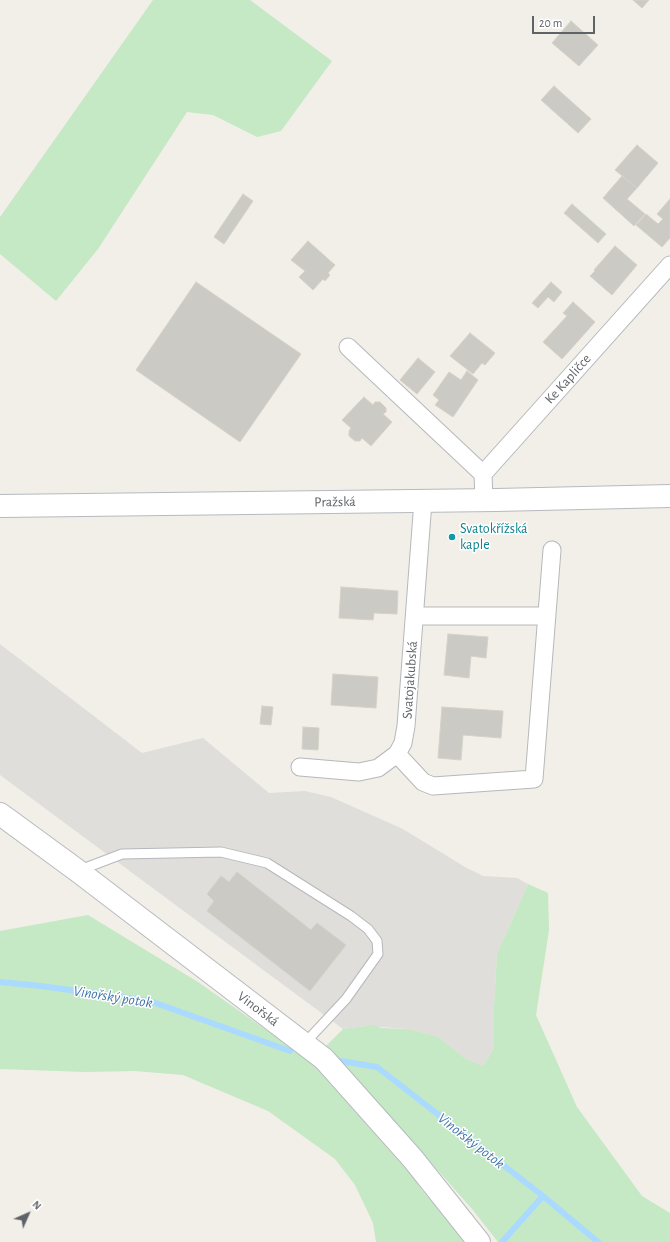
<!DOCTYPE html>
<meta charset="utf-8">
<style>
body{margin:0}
#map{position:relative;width:670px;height:1242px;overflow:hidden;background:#f1efe8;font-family:"Alegreya Sans",sans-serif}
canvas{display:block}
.north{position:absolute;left:8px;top:1194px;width:40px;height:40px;-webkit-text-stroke:3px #fff;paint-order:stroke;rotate:45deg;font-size:11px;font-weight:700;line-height:16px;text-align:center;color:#5f6368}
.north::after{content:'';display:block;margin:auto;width:14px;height:18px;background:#5f6368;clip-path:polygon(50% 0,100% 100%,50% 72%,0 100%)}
.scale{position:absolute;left:532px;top:16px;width:63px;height:18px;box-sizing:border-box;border:2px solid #5f6368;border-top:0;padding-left:5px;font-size:12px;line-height:14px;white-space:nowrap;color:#5f6368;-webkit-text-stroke:3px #fff;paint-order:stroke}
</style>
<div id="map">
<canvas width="670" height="1242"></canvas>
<div class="north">N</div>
<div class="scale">20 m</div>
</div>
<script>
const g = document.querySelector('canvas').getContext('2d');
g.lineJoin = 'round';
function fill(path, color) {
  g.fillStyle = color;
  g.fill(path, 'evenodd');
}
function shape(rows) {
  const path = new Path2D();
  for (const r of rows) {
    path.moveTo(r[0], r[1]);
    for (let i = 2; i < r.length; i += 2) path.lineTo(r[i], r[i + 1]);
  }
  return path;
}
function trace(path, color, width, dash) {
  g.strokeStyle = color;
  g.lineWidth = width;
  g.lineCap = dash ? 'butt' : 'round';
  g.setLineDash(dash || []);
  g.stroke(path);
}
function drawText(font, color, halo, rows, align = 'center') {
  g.font = font + ' "Alegreya Sans",sans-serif';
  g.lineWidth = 3;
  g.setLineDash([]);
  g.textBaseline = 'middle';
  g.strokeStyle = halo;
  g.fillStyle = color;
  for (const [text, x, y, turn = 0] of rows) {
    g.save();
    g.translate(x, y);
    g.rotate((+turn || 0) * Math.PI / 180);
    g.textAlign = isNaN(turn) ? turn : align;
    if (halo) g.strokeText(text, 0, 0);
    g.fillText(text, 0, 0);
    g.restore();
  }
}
fill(shape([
 [0,644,142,753,203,738,269,793,305,791,331,797,403,829,465,867,483,876,517,878,528,884,497,954,494,1006,494,1048,483,1066,466,1059,437,1037,408,1029,367,1026,343,1029,0,775]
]), '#e0deda');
fill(shape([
 [153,0,250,0,332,61,281,131,257,137,213,115,187,112,98,249,56,301,0,254,0,217],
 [528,884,548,893,549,930,536,1015,577,1107,642,1196,670,1213,670,1242,498,1242,472,1209,412,1141,325,1047,343,1029,374,1025,381,1028,408,1029,438,1037,466,1059,483,1066,494,1048,494,1006,497,954],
 [88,915,198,982,309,1060,412,1176,424,1193,448,1219,466,1242,376,1242,373,1223,355,1185,335,1159,268,1111,183,1075,135,1071,86,1072,0,1069,0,931]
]), '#c5e8c5');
trace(shape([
 [0,982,41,986,150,1001,290,1051],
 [335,1060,377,1067,543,1196,598,1242],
 [502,1242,543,1196]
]), '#aadaff', 6);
const building = shape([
 [633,0,649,0,642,8,633,0],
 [571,21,598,45,579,66,552,43,571,21],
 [554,86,591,119,578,133,541,100,554,86],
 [637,145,658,163,637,188,615,170,637,145],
 [622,176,637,188,627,199,645,214,634,226,603,198,622,176],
 [243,194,253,201,224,244,214,237,243,194],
 [670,199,670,238,662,247,636,225,646,214,658,224,663,219,657,214,670,199],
 [572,204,606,234,598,243,564,213,572,204],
 [308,241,335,265,328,273,330,275,325,281,323,279,313,290,299,277,305,271,291,260,308,241],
 [615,246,637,265,612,295,590,276,595,271,594,270,615,246],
 [196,282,301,354,240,442,136,370,196,282],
 [551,282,562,292,554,302,548,297,538,308,532,303,551,282],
 [573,302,595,322,562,359,543,342,567,316,563,313,573,302],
 [470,333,495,353,485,365,482,363,473,374,450,356,470,333],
 [418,358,435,372,417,394,400,380,418,358],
 [467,371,478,380,453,417,435,405,439,400,433,395,449,372,461,380,467,371],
 [364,397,373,405,375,402,380,402,386,408,386,412,383,414,392,422,371,446,362,438,360,441,355,441,349,436,349,431,351,428,342,420,364,397],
 [341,587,398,591,397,614,374,613,373,620,339,618,341,587],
 [448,634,488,637,486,658,471,656,469,678,444,675,448,634],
 [333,674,378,677,376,708,331,705,333,674],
 [262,706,273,707,271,725,260,724,262,706],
 [442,707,503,711,501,738,463,735,461,760,438,758,442,707],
 [303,727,319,728,318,750,302,749,303,727],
 [237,872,311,930,317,923,346,945,310,991,207,911,214,901,207,894,221,876,229,882,237,872]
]);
fill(building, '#cccac5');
trace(building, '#d6d1c6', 1);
const lane = shape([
 [80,870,122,854,221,852,267,863,351,916,368,929,377,941,378,954,346,999,304,1044]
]);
const street = shape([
 [348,347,483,474],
 [484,500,483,474,670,265],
 [415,616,547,616],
 [397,754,423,782,433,786,534,779,552,550],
 [300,767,359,772,378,768,397,754,403,743,406,726,423,501]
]);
const secondary = shape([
 [0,506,496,500,670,496],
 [0,814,78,871,324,1059,413,1159,479,1242]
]);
trace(lane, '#b5b8bc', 11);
trace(street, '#b5b8bc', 19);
trace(secondary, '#b6babf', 24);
trace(lane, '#fff', 9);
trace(street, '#fff', 17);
trace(secondary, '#fff', 22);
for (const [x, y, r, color] of [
 [452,537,4,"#0f9aa8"]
]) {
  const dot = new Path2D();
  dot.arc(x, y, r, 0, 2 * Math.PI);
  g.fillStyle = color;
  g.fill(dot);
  trace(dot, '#fff', 1.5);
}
drawText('14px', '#5f6368', '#fff', [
 ["Ke Kapličce",568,379,-48],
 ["Pražská",335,502,-1],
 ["Svatojakubská",410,680,-86],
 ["Vinořská",258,1009,37]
]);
drawText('14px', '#0d838f', '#fff', [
 ["Svatokřížská",460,529],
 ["kaple",460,545]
], 'left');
drawText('italic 15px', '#4174aa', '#fff', [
 ["Vinořský potok",113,997,9],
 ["Vinořský potok",471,1141,38]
]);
</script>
